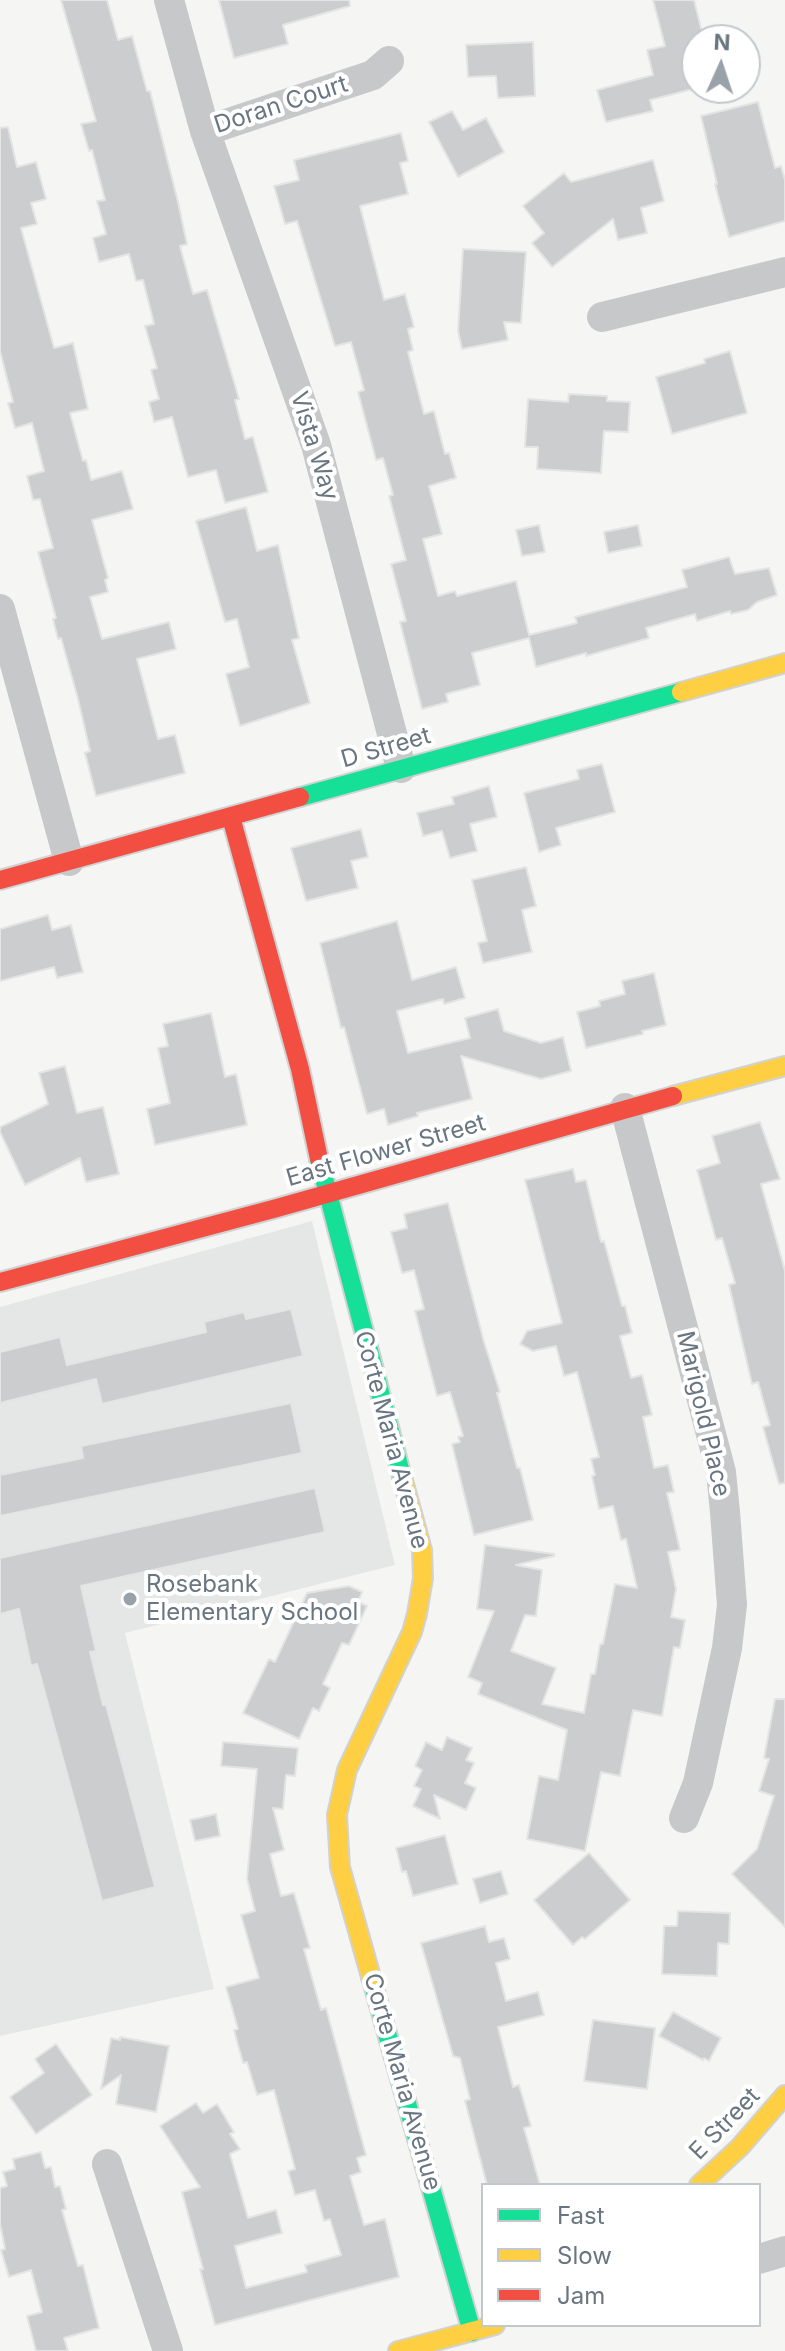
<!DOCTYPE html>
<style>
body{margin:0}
#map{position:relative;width:785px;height:2351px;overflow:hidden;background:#f5f5f4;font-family:Inter,sans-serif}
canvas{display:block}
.legend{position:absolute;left:481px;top:2183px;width:280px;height:144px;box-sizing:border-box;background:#fff;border:2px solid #c3c8cd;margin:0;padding:10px 14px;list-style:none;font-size:24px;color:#697681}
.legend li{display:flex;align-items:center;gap:16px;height:40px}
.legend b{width:40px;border:2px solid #c3c8cd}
.north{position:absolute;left:681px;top:24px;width:80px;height:80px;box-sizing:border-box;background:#fff;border:2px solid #c3c8cd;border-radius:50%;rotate:3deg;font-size:22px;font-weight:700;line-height:32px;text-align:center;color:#697681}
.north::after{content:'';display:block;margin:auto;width:28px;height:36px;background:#9aa2a9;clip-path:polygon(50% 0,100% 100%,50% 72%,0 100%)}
</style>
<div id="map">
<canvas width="785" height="2351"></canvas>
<ul class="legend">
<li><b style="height:10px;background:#16e098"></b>Fast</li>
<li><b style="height:10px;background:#ffcf43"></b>Slow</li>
<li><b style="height:10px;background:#f24e42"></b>Jam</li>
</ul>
<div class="north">N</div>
</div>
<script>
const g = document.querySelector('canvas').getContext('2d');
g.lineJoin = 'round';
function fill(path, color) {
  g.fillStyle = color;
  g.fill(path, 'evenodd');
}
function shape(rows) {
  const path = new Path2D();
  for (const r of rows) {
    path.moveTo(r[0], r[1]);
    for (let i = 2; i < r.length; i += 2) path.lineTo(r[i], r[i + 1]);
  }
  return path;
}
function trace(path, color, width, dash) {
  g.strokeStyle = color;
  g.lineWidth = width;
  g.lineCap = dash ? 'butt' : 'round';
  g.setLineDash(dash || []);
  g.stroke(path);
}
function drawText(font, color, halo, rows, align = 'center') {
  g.font = font + ' Inter,sans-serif';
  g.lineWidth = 8;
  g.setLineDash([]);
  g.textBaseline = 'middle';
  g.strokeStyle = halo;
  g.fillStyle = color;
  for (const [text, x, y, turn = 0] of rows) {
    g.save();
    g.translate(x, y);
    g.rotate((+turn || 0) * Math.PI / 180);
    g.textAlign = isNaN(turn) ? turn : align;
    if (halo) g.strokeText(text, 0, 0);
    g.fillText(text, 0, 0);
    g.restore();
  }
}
fill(shape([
 [312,1221,395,1565,125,1633,214,1989,0,2036,0,1307]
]), '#e5e7e7');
const building = shape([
 [61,0,107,0,118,40,132,36,147,91,150,91,178,202,187,244,180,246,193,294,207,290,239,399,235,400,245,439,253,437,268,492,225,503,216,470,188,477,172,417,154,422,149,402,159,399,151,370,157,368,145,326,154,324,143,280,136,281,129,254,99,262,93,238,106,234,97,201,105,200,92,150,89,151,81,124,96,121,61,0],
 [219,0,349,0,350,6,283,25,288,44,234,58,219,0],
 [653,0,694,0,702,32,699,33,700,40,697,40,697,88,650,100,653,111,606,122,597,90,653,75,647,50,665,46,653,0],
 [533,42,535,96,498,98,496,76,468,77,466,45,533,42],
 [758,102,775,168,781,166,785,180,785,221,729,237,715,184,717,184,701,116,758,102],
 [452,111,463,130,486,118,504,152,458,177,429,122,452,111],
 [8,127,17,167,36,162,46,199,31,203,37,224,21,228,54,348,73,343,88,409,70,413,83,461,86,460,91,480,122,471,133,509,92,520,108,578,105,580,108,592,90,597,102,639,169,622,176,649,137,659,158,739,175,735,185,773,96,796,85,753,90,751,78,699,61,638,58,639,53,619,56,618,38,552,53,548,40,499,33,500,27,476,44,471,32,423,15,428,8,403,13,402,0,351,0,128,8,127],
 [401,133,408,161,400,163,408,194,360,206,384,300,405,294,414,327,408,329,413,350,408,352,424,414,434,411,445,454,449,453,456,478,429,486,442,534,423,539,438,596,455,591,457,596,516,581,529,635,577,623,575,617,687,587,682,570,729,557,735,574,769,568,777,595,757,602,748,610,731,614,730,611,697,621,695,614,646,628,649,638,586,656,586,653,536,667,529,638,472,653,480,685,446,694,448,702,422,709,400,622,406,621,391,564,406,560,389,496,393,495,383,458,376,460,358,392,364,390,351,342,335,346,297,221,285,224,274,186,299,180,294,160,401,133],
 [653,160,664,201,641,208,647,233,618,240,613,219,552,267,532,243,544,233,523,206,564,173,571,182,653,160],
 [463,249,526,252,521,323,504,322,508,340,462,349,458,331,463,249],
 [730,351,747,413,672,434,656,377,705,363,704,359,730,351],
 [569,394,607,396,607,401,630,402,628,432,604,431,601,473,537,469,538,447,525,447,528,399,568,402,569,394],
 [246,507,257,551,278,545,299,638,292,640,310,703,240,726,226,674,249,667,237,619,225,622,196,521,246,507],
 [539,525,545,552,522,556,516,530,539,525],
 [638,525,642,546,608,553,604,532,638,525],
 [602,764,615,812,556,828,561,845,539,852,524,793,579,779,577,770,602,764],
 [489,786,497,817,470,824,477,851,450,858,442,831,423,836,417,813,454,804,452,797,489,786],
 [361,829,368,857,351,861,358,888,306,901,291,848,361,829],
 [526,867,536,906,522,910,532,952,483,963,478,943,487,941,472,880,526,867],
 [48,915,52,930,71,925,83,972,57,978,54,967,0,981,0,929,48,915],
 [397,921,412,980,456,967,465,998,444,1004,443,999,397,1011,408,1053,470,1038,465,1018,498,1009,504,1031,541,1043,563,1037,571,1071,541,1079,461,1056,472,1099,417,1113,418,1116,388,1125,384,1109,367,1114,344,1027,341,1028,320,943,397,921],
 [654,973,666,1025,642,1031,643,1034,586,1048,577,1012,600,1006,599,1001,625,994,622,981,654,973],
 [211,1013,225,1077,236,1074,247,1125,155,1145,147,1109,170,1103,158,1048,168,1046,163,1024,211,1013],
 [65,1066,77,1113,103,1107,119,1174,86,1182,80,1158,25,1185,0,1132,0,1127,48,1104,39,1073,65,1066],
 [760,1122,780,1179,761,1184,785,1271,785,1483,779,1484,763,1427,770,1425,758,1382,752,1384,729,1285,735,1283,722,1238,716,1240,697,1170,720,1163,712,1136,760,1122],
 [573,1169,576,1182,586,1180,601,1242,604,1241,622,1306,625,1306,632,1333,620,1336,631,1378,642,1375,652,1415,643,1417,654,1468,668,1465,674,1492,667,1493,680,1550,668,1552,676,1589,671,1617,685,1620,680,1648,674,1647,662,1716,633,1710,620,1776,601,1772,585,1851,527,1839,539,1776,558,1780,567,1730,478,1694,482,1683,468,1677,494,1611,477,1609,485,1545,554,1554,554,1556,516,1565,542,1570,536,1616,525,1615,511,1651,556,1668,542,1704,584,1713,591,1674,595,1674,600,1644,603,1644,615,1584,637,1588,626,1539,621,1540,613,1506,599,1509,592,1476,595,1475,591,1459,599,1457,577,1372,564,1376,556,1346,533,1351,520,1344,527,1331,562,1323,525,1180,573,1169],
 [448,1203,484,1342,500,1392,497,1393,517,1468,520,1468,533,1520,474,1535,452,1444,460,1442,458,1437,463,1436,450,1392,437,1396,415,1311,424,1309,414,1270,402,1273,391,1232,407,1228,404,1214,448,1203],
 [291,1309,303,1356,102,1404,96,1379,0,1403,0,1352,60,1337,67,1365,206,1332,204,1322,244,1312,246,1319,291,1309],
 [291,1403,302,1453,0,1516,0,1475,83,1458,81,1446,291,1403],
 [315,1488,325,1532,81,1586,96,1651,90,1652,103,1705,106,1705,114,1734,155,1887,102,1901,37,1664,31,1666,19,1609,0,1614,0,1558,315,1488],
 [349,1586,362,1592,358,1602,367,1606,349,1645,342,1643,323,1684,330,1688,319,1711,313,1708,299,1739,243,1713,269,1659,275,1662,307,1593,349,1586],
 [775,1699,785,1699,785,1927,732,1874,757,1849,774,1796,759,1791,769,1759,764,1758,775,1699],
 [447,1737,472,1748,466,1760,474,1763,465,1783,476,1788,466,1810,434,1795,440,1819,413,1806,421,1789,414,1786,422,1770,415,1766,426,1742,442,1750,447,1737],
 [223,1742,298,1748,295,1776,286,1775,283,1809,273,1808,284,1850,270,1854,281,1896,294,1893,310,1948,304,1949,321,2010,326,2008,366,2155,357,2158,361,2172,350,2176,364,2225,385,2219,399,2277,215,2325,200,2269,203,2269,182,2192,200,2187,160,2126,196,2103,203,2113,217,2104,234,2132,230,2134,240,2149,230,2154,248,2218,276,2210,282,2233,235,2246,246,2288,307,2272,305,2265,341,2255,330,2219,324,2221,315,2190,295,2195,288,2171,295,2169,274,2090,257,2095,247,2062,243,2063,234,2030,238,2029,226,1987,259,1978,241,1915,255,1911,247,1879,257,1769,221,1766,223,1742],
 [216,1814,220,1836,195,1841,190,1820,216,1814],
 [445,1835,458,1884,413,1896,406,1871,402,1872,396,1848,445,1835],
 [589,1853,630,1900,585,1939,582,1937,573,1945,534,1900,589,1853],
 [501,1871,508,1894,480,1903,473,1879,501,1871],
 [678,1911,730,1913,729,1944,718,1943,717,1976,662,1974,664,1926,677,1926,678,1911],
 [485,1926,489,1942,504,1938,510,1959,496,1963,506,2001,538,1992,544,2015,498,2027,513,2087,519,2085,531,2126,524,2128,540,2185,487,2185,465,2101,470,2099,460,2058,453,2056,421,1943,485,1926],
 [673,2012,721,2038,709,2061,704,2058,703,2060,659,2036,673,2012],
 [593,2020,655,2028,647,2089,584,2081,593,2020],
 [120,2037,169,2046,156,2112,116,2104,121,2075,101,2089,111,2038,120,2040,120,2037],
 [56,2044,92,2095,36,2134,10,2097,44,2073,35,2059,56,2044],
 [41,2152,45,2168,51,2167,55,2187,60,2186,66,2209,62,2210,78,2266,83,2265,99,2328,64,2338,68,2351,36,2351,27,2316,42,2312,31,2270,9,2277,1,2250,5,2249,0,2224,0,2188,7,2186,3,2172,15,2169,13,2159,41,2152]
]);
fill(building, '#cccdce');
trace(building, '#e4e4e4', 2);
const fast = shape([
 [300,797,681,692],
 [319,1159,402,1477],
 [371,1977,472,2332]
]);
const slow = shape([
 [681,692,785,663],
 [673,1096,785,1066],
 [371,1977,340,1867,337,1815,347,1770,412,1632,417,1614,423,1578,422,1550,402,1477],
 [699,2185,740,2147,785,2095],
 [398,2351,495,2325]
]);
const jam = shape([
 [231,817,300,1069,319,1159],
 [0,880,300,797],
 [0,1282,277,1208,673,1096]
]);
trace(fast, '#d1d2d2', 22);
trace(slow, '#d1d2d2', 22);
trace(jam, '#d1d2d2', 22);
trace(shape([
 [169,0,205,131,316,445,401,768],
 [205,131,373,75,389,61],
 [602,317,785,272],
 [0,609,69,861],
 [625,1108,721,1472,725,1512,732,1605,727,1648,698,1783,684,1818],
 [107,2164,168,2351],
 [759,2259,785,2251]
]), '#c6c8c9', 30);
trace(fast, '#16e098', 18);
trace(slow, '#ffcf43', 18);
trace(jam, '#f24e42', 18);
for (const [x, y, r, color] of [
 [130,1599,8,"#9aa2a9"]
]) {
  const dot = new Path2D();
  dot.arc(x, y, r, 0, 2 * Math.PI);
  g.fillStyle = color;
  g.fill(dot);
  trace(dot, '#fff', 3);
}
drawText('24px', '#697681', '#fff', [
 ["Doran Court",281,105,-18],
 ["Vista Way",314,446,73],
 ["D Street",386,748,-16],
 ["East Flower Street",386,1151,-16],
 ["Marigold Place",703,1414,77],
 ["Corte Maria Avenue",391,1440,75],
 ["Corte Maria Avenue",402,2082,74],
 ["E Street",725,2124,-46]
]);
drawText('24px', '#697681', '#fff', [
 ["Rosebank",146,1585],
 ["Elementary School",146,1613]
], 'left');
</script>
